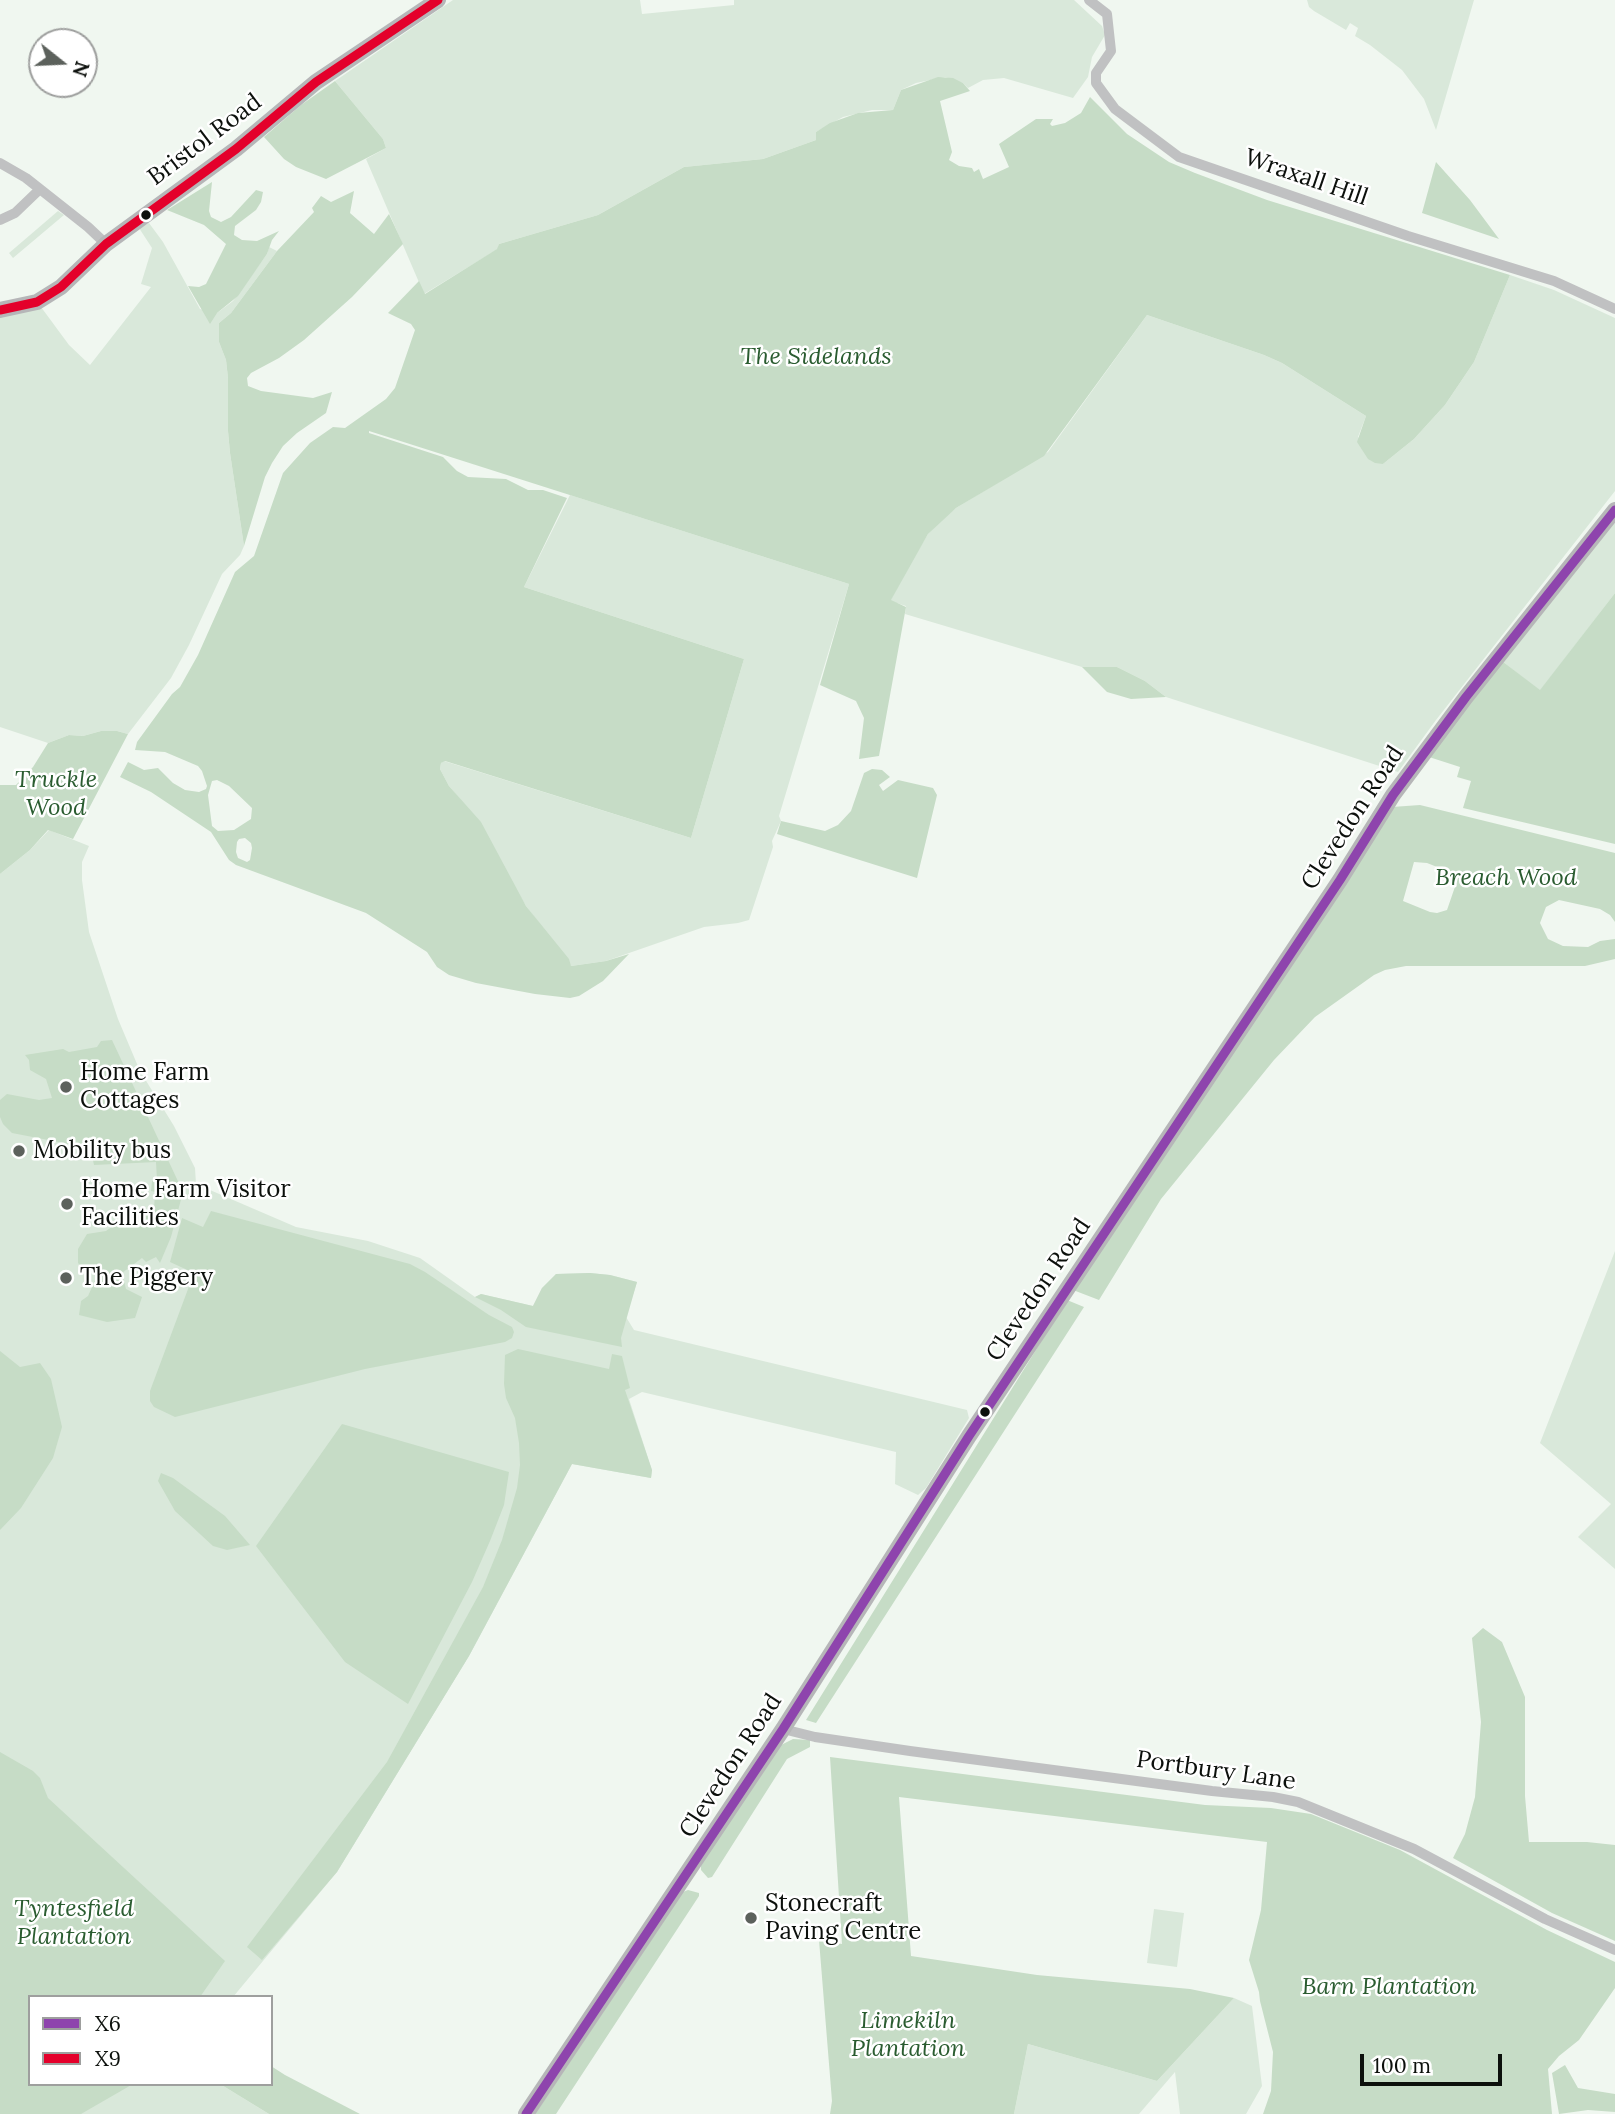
<!DOCTYPE html>
<style>
body{margin:0}
#map{position:relative;width:1615px;height:2114px;overflow:hidden;background:#f0f7f0;font-family:Lora,serif}
canvas{display:block}
.legend{position:absolute;left:28px;top:1995px;width:245px;height:91px;box-sizing:border-box;background:#fff;border:2px solid #9e9f9e;margin:0;padding:9px 12px;list-style:none;font-size:21px;color:#0c100c}
.legend li{display:flex;align-items:center;gap:14px;height:35px}
.legend b{width:35px;border:2px solid #9e9f9e}
.north{position:absolute;left:28px;top:28px;width:70px;height:70px;box-sizing:border-box;background:#fff;border:2px solid #9e9f9e;border-radius:50%;rotate:108deg;font-size:19px;font-weight:700;line-height:28px;text-align:center;color:#0c100c}
.north::after{content:'';display:block;margin:auto;width:24px;height:32px;background:#5c615c;clip-path:polygon(50% 0,100% 100%,50% 72%,0 100%)}
.scale{position:absolute;left:1360px;top:2054px;width:142px;height:32px;box-sizing:border-box;border:4px solid #0c100c;border-top:0;padding-left:9px;font-size:21px;line-height:24px;white-space:nowrap;color:#0c100c;-webkit-text-stroke:5px #fff;paint-order:stroke}
</style>
<div id="map">
<canvas width="1615" height="2114"></canvas>
<ul class="legend">
<li><b style="height:9px;background:#8e44ad"></b>X6</li>
<li><b style="height:9px;background:#e4002b"></b>X9</li>
</ul>
<div class="north">N</div>
<div class="scale">100 m</div>
</div>
<script>
const g = document.querySelector('canvas').getContext('2d');
g.lineJoin = 'round';
function fill(path, color) {
  g.fillStyle = color;
  g.fill(path, 'evenodd');
}
function shape(rows) {
  const path = new Path2D();
  for (const r of rows) {
    path.moveTo(r[0], r[1]);
    for (let i = 2; i < r.length; i += 2) path.lineTo(r[i], r[i + 1]);
  }
  return path;
}
function trace(path, color, width, dash) {
  g.strokeStyle = color;
  g.lineWidth = width;
  g.lineCap = dash ? 'butt' : 'round';
  g.setLineDash(dash || []);
  g.stroke(path);
}
function drawText(font, color, halo, rows, align = 'center') {
  g.font = font + ' Lora,serif';
  g.lineWidth = 5;
  g.setLineDash([]);
  g.textBaseline = 'middle';
  g.strokeStyle = halo;
  g.fillStyle = color;
  for (const [text, x, y, turn = 0] of rows) {
    g.save();
    g.translate(x, y);
    g.rotate((+turn || 0) * Math.PI / 180);
    g.textAlign = isNaN(turn) ? turn : align;
    if (halo) g.strokeText(text, 0, 0);
    g.fillText(text, 0, 0);
    g.restore();
  }
}
fill(shape([
 [453,0,640,0,642,14,734,5,734,0,1074,0,1102,26,1105,35,1092,57,1088,77,1073,98,1004,78,983,80,968,88,963,83,945,77,916,83,901,90,893,110,872,110,843,117,816,132,816,140,763,159,684,167,598,215,499,244,498,249,424,294,366,159,386,148,383,139,335,81],
 [1307,0,1474,0,1436,130,1424,99,1402,70,1370,45,1355,36,1358,28,1350,23,1346,30,1314,11,1309,7],
 [58,211,64,215,13,258,9,253],
 [149,223,163,242,200,309,217,313,233,301,267,254,269,247,277,251,231,313,219,323,219,342,226,360,228,378,228,431,230,453,244,546,240,555,222,574,189,645,171,678,128,734,117,731,101,731,83,736,69,735,48,743,0,727,0,316,41,307,69,345,90,365,151,287,141,284,152,248,139,228],
 [1510,275,1554,290,1615,318,1615,491,1436,720,1398,772,1166,697,1145,681,1117,667,1082,667,905,614,906,606,890,601,911,562,928,534,940,520,956,508,1048,452,1147,315,1264,355,1282,363,1366,416,1358,437,1383,464,1414,439,1445,405,1474,362],
 [570,495,849,584,779,816,781,821,772,841,773,847,749,920,738,923,704,927,606,961,571,966,526,906,459,798,449,786,440,769,441,763,444,761,691,838,744,659,524,587],
 [1615,520,1615,593,1540,691,1502,661],
 [49,830,89,846,82,862,82,880,89,932,118,1019,140,1071,174,1126,195,1168,196,1184,296,1227,368,1241,420,1258,475,1297,481,1294,533,1306,542,1288,556,1274,590,1273,610,1275,637,1282,626,1317,634,1330,967,1410,969,1418,926,1488,918,1495,895,1484,896,1452,642,1392,629,1399,652,1470,651,1478,572,1464,469,1656,337,1872,233,1997,30,1997,30,2084,220,2084,269,2114,0,2114,0,874,30,850],
 [1615,1251,1615,1569,1578,1537,1611,1504,1540,1443],
 [1154,1909,1184,1913,1177,1967,1147,1963],
 [1234,1998,1252,2006,1262,2086,1246,2114,1180,2114,1175,2072,1139,2114,1014,2114,1028,2044,1157,2081]
]), '#d9e8da');
fill(shape([
 [938,77,953,78,963,83,970,91,940,101,952,152,949,160,959,166,972,168,974,172,979,169,983,179,1009,167,999,144,1036,119,1053,119,1050,124,1052,126,1065,123,1081,113,1090,97,1127,134,1169,162,1195,173,1267,200,1510,275,1474,362,1445,405,1414,439,1383,464,1375,463,1368,459,1357,442,1366,416,1282,363,1264,355,1147,315,1044,456,956,508,928,534,891,600,906,607,879,756,859,759,864,718,856,701,820,685,849,584,369,431,369,433,443,457,457,471,468,477,506,479,528,490,543,490,567,498,524,587,744,659,691,838,445,761,441,763,440,769,449,786,481,822,526,906,569,959,571,966,606,961,629,954,603,981,579,996,570,998,535,994,476,983,449,975,437,967,427,952,366,913,236,865,229,860,211,832,151,792,120,777,128,762,144,770,158,768,173,783,185,790,199,792,206,789,207,786,202,771,198,766,165,752,135,750,137,742,172,694,180,687,198,655,235,572,254,556,283,473,310,443,333,427,345,428,386,399,395,388,415,330,411,324,388,313,419,281,425,294,497,249,499,244,598,215,684,167,763,159,816,140,816,132,830,123,858,113,893,110,901,90],
 [217,780,229,786,252,808,251,819,234,830,218,831,212,826,208,795,212,781],
 [245,838,251,843,252,848,250,860,247,862,238,858,236,852,237,842,239,839],
 [335,81,383,139,386,148,326,179,296,167,284,159,264,137,301,105],
 [1436,162,1470,200,1499,239,1422,213],
 [212,182,209,211,211,217,221,222,231,217,256,190,263,192,261,202,256,210,235,226,234,235,242,240,257,241,279,231,272,240,267,254,238,296,217,313,210,324,188,286,199,287,206,284,226,244,204,225,167,210],
 [354,191,350,213,374,234,389,214,403,244,352,297,304,340,279,358,251,373,247,378,248,386,261,391,313,398,332,392,326,413,297,433,283,446,272,463,265,477,244,546,230,453,228,431,228,378,226,360,219,342,219,323,231,313,277,251,314,212,312,208,321,196,331,202],
 [1615,593,1615,844,1463,808,1471,781,1457,777,1460,767,1429,757,1502,661,1540,690],
 [1082,667,1117,667,1145,681,1166,697,1131,699,1107,692],
 [101,731,117,731,128,734,73,839,48,830,30,850,0,874,0,785,16,785,33,767,48,743,69,735,83,736],
 [872,769,882,770,890,777,879,785,883,791,898,780,933,788,937,795,917,878,777,834,781,821,825,831,838,825,851,811,864,773],
 [1420,805,1615,853,1615,922,1610,915,1600,909,1559,900,1546,907,1540,923,1548,939,1563,946,1588,947,1600,941,1615,939,1615,959,1585,966,1406,966,1385,970,1374,975,1315,1017,1274,1060,1161,1199,1099,1300,1073,1290,1392,807],
 [1414,862,1427,863,1455,874,1457,881,1447,910,1437,913,1430,912,1403,901],
 [112,1040,183,1192,171,1237,160,1263,156,1257,146,1262,142,1258,122,1273,126,1289,142,1297,135,1318,107,1322,79,1315,81,1301,88,1296,98,1274,82,1267,78,1263,78,1249,87,1234,106,1231,117,1223,146,1221,145,1210,154,1210,155,1192,151,1191,152,1181,157,1180,156,1162,94,1165,91,1151,74,1145,12,1133,3,1124,0,1117,0,1100,7,1094,39,1100,52,1098,46,1079,30,1070,29,1060,25,1055,63,1049,69,1052,97,1047,101,1041],
 [211,1211,410,1264,425,1272,489,1315,512,1327,514,1332,512,1338,505,1342,365,1369,175,1417,154,1407,150,1401,150,1391,194,1273,170,1262,182,1218,203,1227],
 [590,1273,610,1275,637,1282,621,1338,622,1347,526,1327,501,1310,475,1297,481,1294,533,1306,542,1288,556,1274],
 [1067,1300,1084,1307,816,1723,806,1720],
 [518,1349,609,1369,612,1354,622,1356,630,1388,625,1390,652,1470,651,1478,572,1464,469,1656,337,1872,262,1960,247,1947,387,1762,483,1587,502,1540,517,1488,520,1465,519,1443,515,1418,506,1398,504,1384,505,1355],
 [0,1351,20,1367,40,1363,51,1379,62,1427,53,1458,21,1508,0,1530],
 [342,1424,509,1472,504,1505,490,1541,472,1582,408,1704,345,1662,256,1546],
 [161,1473,173,1478,225,1516,250,1545,227,1550,213,1546,175,1511,158,1481],
 [1483,1628,1502,1642,1525,1697,1525,1796,1529,1842,1587,1842,1615,1845,1615,1941,1552,1913,1453,1858,1465,1834,1475,1797,1481,1722,1472,1638],
 [793,1739,810,1740,810,1747,787,1759,712,1877,708,1878,701,1870,701,1865,781,1745],
 [0,1752,33,1771,40,1778,48,1798,225,1961,200,1997,30,1997,30,2084,133,2084,81,2114,0,2114],
 [830,1757,1205,1805,1271,1808,1311,1814,1400,1850,1547,1930,1615,1962,1615,1988,1579,2040,1559,2056,1548,2069,1552,2114,1263,2114,1271,2091,1273,2052,1260,2001,1259,1992,1249,1960,1261,1910,1267,1842,899,1797,911,1956,1037,1975,1190,1989,1234,1998,1157,2081,1028,2044,1014,2114,830,2114,832,2101,819,1940,842,1944],
 [688,1890,699,1893,699,1896,556,2114,535,2114,683,1892],
 [1565,2065,1578,2088,1615,2094,1615,2112,1588,2110,1559,2114,1552,2073],
 [271,2066,285,2075,360,2114,269,2114,220,2084,271,2084]
]), '#c6dcc6');
trace(shape([
 [1089,0,1107,14,1111,51,1096,73,1096,83,1115,109,1179,157,1408,236,1554,281,1615,309],
 [0,163,26,178,88,227,106,244],
 [0,220,15,213,39,190],
 [783,1729,815,1737,910,1751,1212,1791,1273,1797,1298,1802,1414,1849,1545,1919,1615,1950]
]), '#c0c1c2', 10);
trace(shape([
 [0,310,37,302,61,287,106,244,236,149,316,82,438,0],
 [526,2114,783,1729,969,1436,1340,880,1393,795,1466,697,1615,510]
]), '#b6b6b8', 16);
trace(shape([
 [526,2114,783,1729,969,1436,1340,880,1393,795,1466,697,1615,510]
]), '#8e44ad', 9);
trace(shape([
 [0,310,37,302,61,287,106,244,236,149,316,82,438,0]
]), '#e4002b', 9);
for (const [x, y, r, color] of [
 [146,215,6,"#0c100c"],
 [66,1087,7,"#5c615c"],
 [19,1151,7,"#5c615c"],
 [67,1204,7,"#5c615c"],
 [66,1278,7,"#5c615c"],
 [985,1412,6,"#0c100c"],
 [751,1918,7,"#5c615c"]
]) {
  const dot = new Path2D();
  dot.arc(x, y, r, 0, 2 * Math.PI);
  g.fillStyle = color;
  g.fill(dot);
  trace(dot, '#fff', 2.5);
}
drawText('24px', '#0c100c', '#fff', [
 ["Bristol Road",205,140,-37],
 ["Wraxall Hill",1306,178,19],
 ["Clevedon Road",1353,818,-57],
 ["Clevedon Road",1039,1290,-56],
 ["Clevedon Road",731,1766,-57],
 ["Portbury Lane",1216,1771,8]
]);
drawText('italic 24px', '#2a5c30', '#fff', [
 ["The Sidelands",816,357],
 ["Truckle",56,780],
 ["Wood",56,808],
 ["Breach Wood",1506,878],
 ["Tyntesfield",74,1909],
 ["Plantation",74,1937],
 ["Barn Plantation",1389,1987],
 ["Limekiln",908,2021],
 ["Plantation",908,2049]
]);
drawText('24px', '#0c100c', '#fff', [
 ["Home Farm",80,1073],
 ["Cottages",80,1101],
 ["Mobility bus",33,1151],
 ["Home Farm Visitor",81,1190],
 ["Facilities",81,1218],
 ["The Piggery",80,1278],
 ["Stonecraft",765,1904],
 ["Paving Centre",765,1932]
], 'left');
</script>
